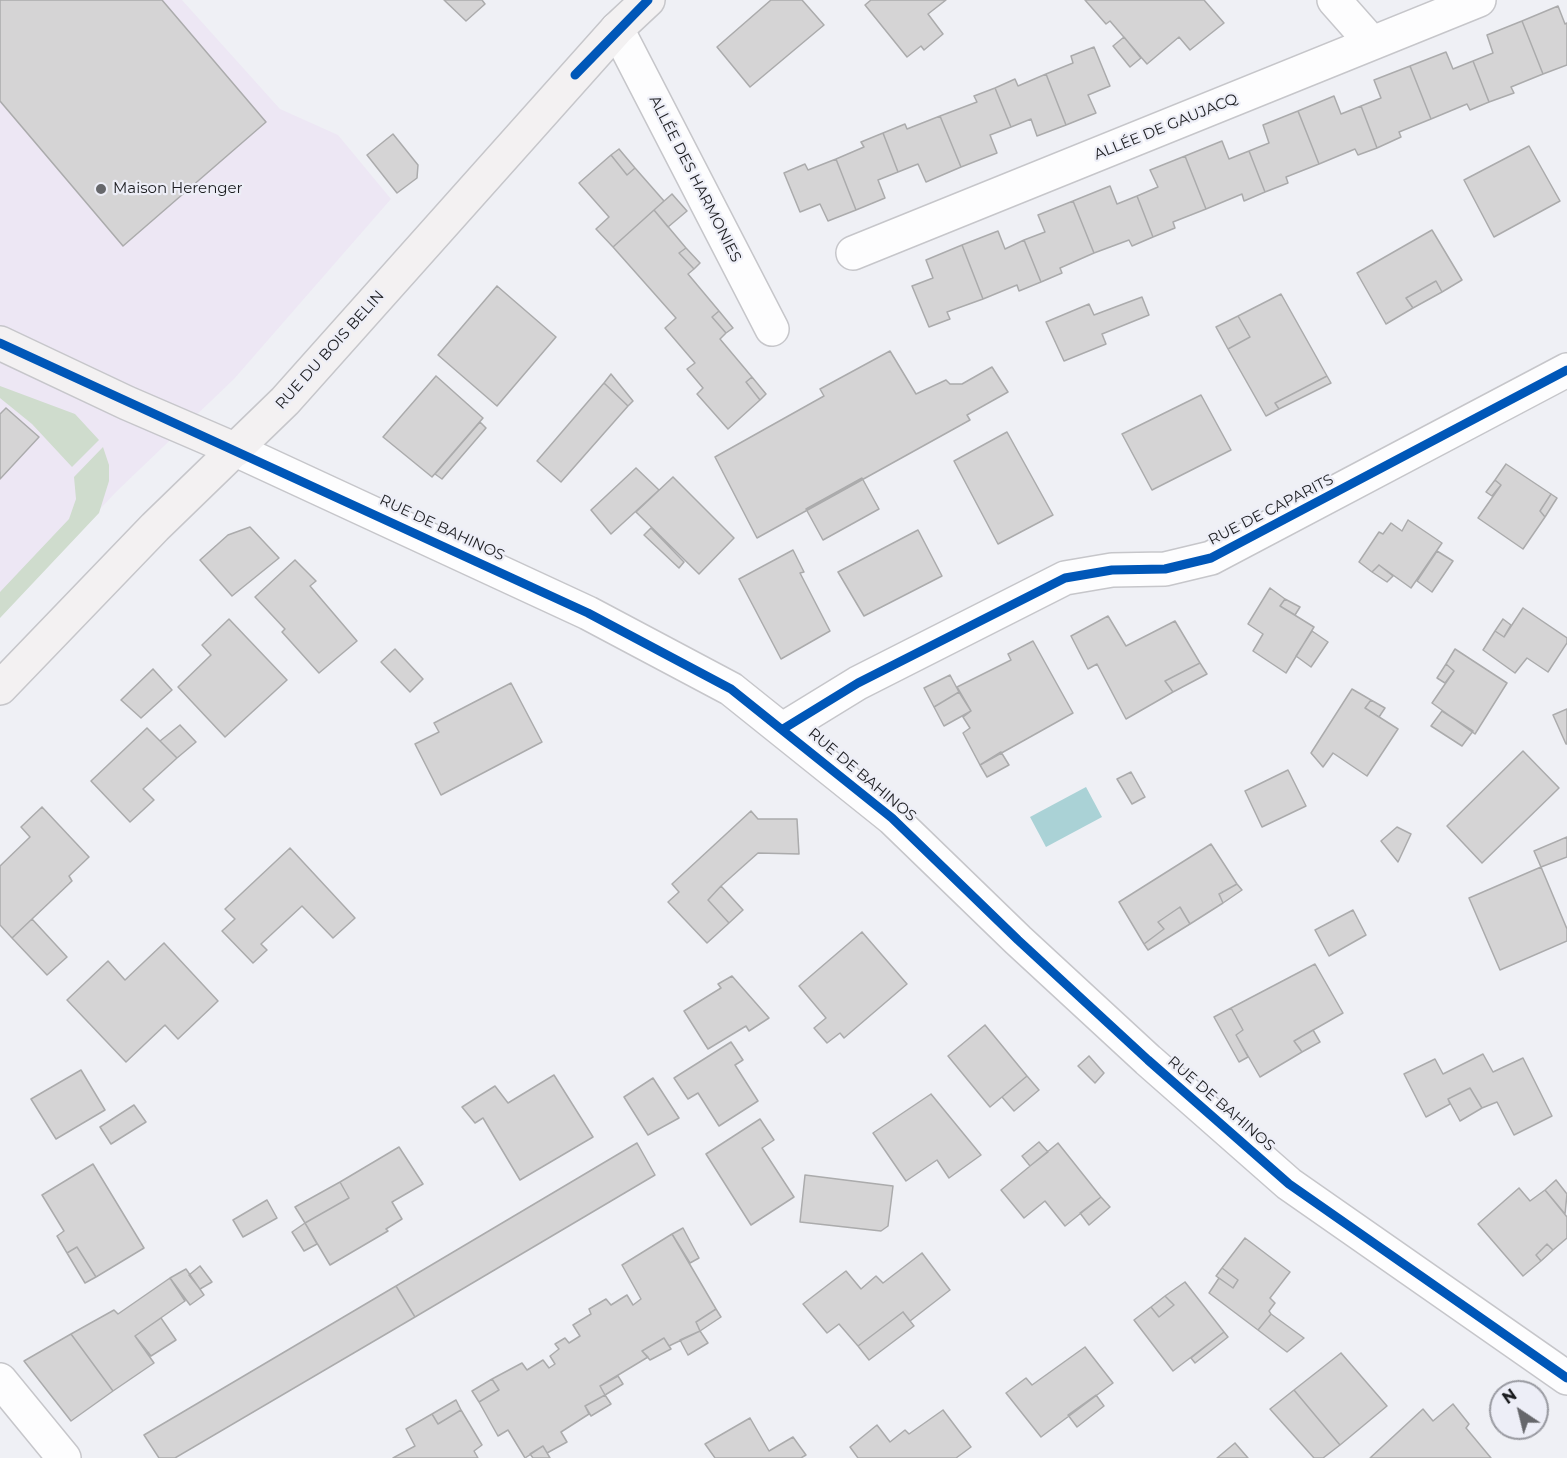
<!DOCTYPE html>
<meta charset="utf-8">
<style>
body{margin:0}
#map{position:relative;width:1567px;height:1458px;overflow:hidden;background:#eff0f5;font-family:Montserrat,sans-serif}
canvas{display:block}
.north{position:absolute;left:1489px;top:1380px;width:60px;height:60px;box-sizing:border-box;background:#edeef7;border:2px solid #999aa1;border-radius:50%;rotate:325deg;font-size:16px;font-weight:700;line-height:24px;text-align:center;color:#1c1d20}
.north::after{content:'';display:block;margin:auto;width:21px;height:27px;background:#66676b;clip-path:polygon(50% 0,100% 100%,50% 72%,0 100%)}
</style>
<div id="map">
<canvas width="1567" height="1458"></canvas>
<div class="north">N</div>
</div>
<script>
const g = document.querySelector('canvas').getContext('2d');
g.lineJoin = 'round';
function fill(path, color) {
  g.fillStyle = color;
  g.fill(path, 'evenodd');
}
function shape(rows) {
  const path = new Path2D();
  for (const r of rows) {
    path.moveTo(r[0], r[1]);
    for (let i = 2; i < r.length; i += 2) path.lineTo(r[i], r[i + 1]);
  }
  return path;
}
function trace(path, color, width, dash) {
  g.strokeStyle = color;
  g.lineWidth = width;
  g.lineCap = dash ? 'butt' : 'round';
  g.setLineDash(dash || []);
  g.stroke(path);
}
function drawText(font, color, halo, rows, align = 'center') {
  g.font = font + ' Montserrat,sans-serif';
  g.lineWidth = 4.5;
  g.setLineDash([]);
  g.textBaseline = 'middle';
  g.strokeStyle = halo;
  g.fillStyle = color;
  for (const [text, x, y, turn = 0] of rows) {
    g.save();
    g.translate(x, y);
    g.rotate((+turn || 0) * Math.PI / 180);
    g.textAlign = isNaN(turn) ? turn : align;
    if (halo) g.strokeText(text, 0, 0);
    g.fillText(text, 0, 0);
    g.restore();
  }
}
fill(shape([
 [0,0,182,0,280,109,338,135,391,199,234,379,117,491,0,615]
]), '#ede7f4');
fill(shape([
 [0,386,75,414,99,440,72,467,32,424,0,398],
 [103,447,109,465,109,481,99,513,0,618,0,592,69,519,76,499,74,477]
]), '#cfdccd');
fill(shape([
 [1086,787,1102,817,1046,847,1030,817]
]), '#aad2d6');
const building = shape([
 [0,0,162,0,266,122,123,246,0,101,0,0],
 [444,0,482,0,485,4,466,21,444,0],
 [771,0,802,0,824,25,750,87,717,47,771,0],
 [871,0,946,0,928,14,943,34,924,50,921,46,907,57,865,5,871,0],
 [1085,0,1204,0,1224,23,1190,50,1179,37,1147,64,1110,21,1106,24,1085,0],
 [1558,6,1565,24,1567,23,1567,65,1543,74,1522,21,1558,6],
 [1522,21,1543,74,1511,87,1514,93,1489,102,1473,61,1493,53,1487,35,1522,21],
 [1124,37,1141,58,1130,67,1113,46,1124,37],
 [1094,47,1110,86,1088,95,1096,113,1066,125,1046,74,1073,63,1071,56,1094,47],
 [1446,52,1453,69,1473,61,1489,102,1470,110,1467,104,1431,119,1410,66,1446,52],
 [1410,66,1431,119,1399,132,1401,137,1377,148,1361,106,1381,98,1374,80,1410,66],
 [1046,74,1066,125,1037,136,1031,119,1011,127,995,88,1015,79,1018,86,1046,74],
 [995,88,1011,127,990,135,997,153,961,167,940,116,977,102,974,96,995,88],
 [1334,96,1341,114,1361,106,1377,148,1358,155,1355,149,1319,164,1298,111,1334,96],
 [1298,111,1319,164,1286,177,1288,183,1265,192,1249,151,1269,143,1263,125,1298,111],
 [940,116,961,167,926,182,918,164,898,172,883,133,905,124,907,129,940,116],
 [883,133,898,172,878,180,885,198,856,210,836,159,864,147,861,142,883,133],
 [393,134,418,165,417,178,397,193,367,155,393,134],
 [1222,141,1229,159,1249,151,1265,192,1244,201,1242,194,1206,209,1185,156,1222,141],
 [1529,146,1560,201,1494,237,1464,180,1529,146],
 [619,149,635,168,627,175,611,155,619,149],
 [611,155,627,175,635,168,664,201,613,247,596,229,609,217,579,183,611,155],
 [1185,156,1206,209,1173,222,1175,228,1153,237,1137,196,1158,187,1150,170,1185,156],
 [836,159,856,210,828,221,820,204,800,212,784,173,805,164,808,170,836,159],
 [1110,186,1117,204,1137,196,1153,237,1132,246,1129,240,1094,253,1073,201,1110,186],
 [672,194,687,211,668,227,654,210,672,194],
 [1073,201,1094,253,1060,268,1062,273,1041,282,1024,240,1045,232,1038,215,1073,201],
 [654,210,686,248,679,253,694,269,688,274,719,311,712,317,726,333,720,339,752,377,746,382,760,400,728,429,697,394,703,388,687,369,695,363,665,328,676,318,613,247,654,210],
 [1432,230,1462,280,1442,292,1436,281,1406,298,1413,308,1386,324,1357,273,1432,230],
 [998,231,1005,249,1024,240,1041,282,1019,291,1017,285,983,299,962,245,998,231],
 [962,245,983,299,947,312,950,319,929,327,912,286,933,278,926,260,962,245],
 [686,248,700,263,694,269,679,253,686,248],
 [1436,281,1442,292,1413,308,1406,298,1436,281],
 [497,286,556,337,497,406,438,355,497,286],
 [1281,294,1327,376,1275,403,1279,409,1266,416,1228,349,1250,337,1238,316,1281,294],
 [1142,297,1149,315,1102,334,1106,344,1064,361,1046,322,1089,304,1094,315,1142,297],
 [719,311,733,328,726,333,712,317,719,311],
 [1238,316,1250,337,1228,349,1216,327,1238,316],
 [890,351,916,394,946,380,950,384,962,384,992,367,1008,392,967,415,970,420,757,538,715,457,824,396,820,389,890,351],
 [611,374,633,401,628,406,604,383,611,374],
 [436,376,483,418,432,477,383,437,436,376],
 [1327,376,1331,383,1279,409,1275,403,1327,376],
 [752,377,766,394,760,400,746,382,752,377],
 [604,383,628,406,561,482,537,461,604,383],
 [1201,395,1231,450,1152,490,1122,434,1201,395],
 [6,408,39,437,0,479,0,414,6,408],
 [480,422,486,428,442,479,435,474,480,422],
 [1007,432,1053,515,998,544,954,461,1007,432],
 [1506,464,1551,494,1540,511,1545,517,1523,549,1478,518,1501,485,1495,480,1506,464],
 [636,468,659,490,611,534,591,510,636,468],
 [673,477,734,538,699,574,636,512,673,477],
 [862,478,879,509,823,540,806,509,862,478],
 [1495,480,1501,485,1492,496,1486,492,1495,480],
 [1551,494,1557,498,1545,517,1540,511,1551,494],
 [1408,520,1442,543,1411,588,1379,565,1372,572,1359,562,1379,532,1383,534,1391,523,1402,531,1408,520],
 [250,527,279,558,232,596,200,560,228,535,250,527],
 [651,528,684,562,679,568,644,535,651,528],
 [918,530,942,576,864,616,838,572,918,530],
 [793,550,804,572,800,573,830,631,781,659,739,579,793,550],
 [1437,551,1453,561,1432,592,1417,581,1437,551],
 [295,560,316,581,310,586,357,641,319,673,282,632,285,629,255,597,295,560],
 [1379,565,1393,576,1387,582,1372,572,1379,565],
 [1270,588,1285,599,1280,606,1314,627,1286,673,1253,651,1263,634,1248,624,1270,588],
 [1285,599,1300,607,1295,615,1280,606,1285,599],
 [1523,608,1567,638,1567,643,1548,672,1527,658,1515,673,1483,650,1495,631,1504,637,1523,608],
 [1108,616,1126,646,1175,621,1200,663,1165,681,1173,692,1126,719,1097,664,1088,669,1071,636,1108,616],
 [229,619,287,680,225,737,178,687,211,655,202,645,229,619],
 [1503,619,1511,625,1504,637,1495,631,1503,619],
 [1312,631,1328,642,1311,667,1296,656,1312,631],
 [1033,641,1073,713,980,765,963,733,970,728,963,717,971,711,957,687,1011,660,1008,654,1033,641],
 [395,649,423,679,410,692,381,662,395,649],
 [1455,649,1507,683,1475,734,1432,703,1454,671,1446,664,1455,649],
 [1200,663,1207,674,1173,692,1165,681,1200,663],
 [1446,664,1454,671,1445,683,1437,678,1446,664],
 [153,669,172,690,141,718,121,700,153,669],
 [950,675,959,692,934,707,924,688,950,675],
 [511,683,542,742,441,795,415,744,439,732,434,723,511,683],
 [1352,689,1371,700,1365,708,1398,729,1367,776,1333,753,1323,767,1311,753,1352,689],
 [959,692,971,711,944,726,934,707,959,692],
 [1371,700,1385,708,1379,717,1365,708,1371,700],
 [1567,709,1567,744,1566,744,1553,715,1567,709],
 [1442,711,1473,731,1462,746,1431,726,1442,711],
 [180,725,196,742,177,758,160,741,180,725],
 [147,728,177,758,143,789,154,800,130,822,91,781,147,728],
 [1523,751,1559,788,1482,863,1447,826,1523,751],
 [1001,752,1009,765,987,777,980,765,1001,752],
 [1288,770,1306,806,1262,827,1245,791,1288,770],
 [1131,772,1145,797,1132,804,1117,779,1131,772],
 [42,807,89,857,69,876,72,881,12,938,0,925,0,866,30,837,21,827,42,807],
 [751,811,758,819,797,819,799,854,758,853,721,886,708,900,729,923,707,943,668,902,679,892,672,884,751,811],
 [1397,827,1411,834,1398,862,1381,841,1397,827],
 [1567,837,1567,857,1541,867,1534,851,1567,837],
 [1211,844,1237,884,1219,894,1223,903,1190,924,1180,907,1158,922,1164,929,1144,944,1119,902,1211,844],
 [290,848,355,918,333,938,302,906,261,944,267,950,253,963,222,931,235,919,225,909,290,848],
 [1541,867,1567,929,1567,941,1500,970,1469,898,1541,867],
 [1237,884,1242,890,1223,903,1219,894,1237,884],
 [721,886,743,910,729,923,708,900,721,886],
 [1180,907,1190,924,1148,950,1144,944,1164,929,1158,922,1180,907],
 [1353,910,1366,935,1329,956,1315,930,1353,910],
 [32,919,67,957,47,975,12,938,32,919],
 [862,932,907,984,844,1038,840,1033,827,1043,814,1028,826,1018,799,986,862,932],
 [164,943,218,1001,178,1039,165,1025,126,1062,67,1000,108,961,125,980,164,943],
 [1315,964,1343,1013,1294,1041,1302,1052,1260,1077,1236,1035,1243,1030,1231,1008,1315,964],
 [732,976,769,1018,749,1031,746,1026,708,1049,684,1011,721,988,718,984,732,976],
 [1231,1008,1243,1030,1236,1035,1248,1057,1239,1062,1214,1017,1231,1008],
 [985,1025,1027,1076,990,1107,948,1056,985,1025],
 [1313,1030,1320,1042,1302,1052,1294,1041,1313,1030],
 [731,1042,743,1060,735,1065,758,1101,719,1126,698,1093,688,1099,674,1078,731,1042],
 [1483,1054,1493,1072,1523,1058,1552,1116,1514,1135,1497,1102,1482,1108,1470,1088,1448,1099,1450,1104,1426,1117,1404,1074,1435,1059,1443,1074,1483,1054],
 [1089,1056,1104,1073,1095,1083,1078,1066,1089,1056],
 [81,1070,105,1110,56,1139,31,1099,81,1070],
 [554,1075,593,1137,520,1180,483,1118,475,1123,462,1107,495,1086,508,1103,554,1075],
 [1027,1076,1039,1090,1014,1111,1002,1097,1027,1076],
 [653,1078,679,1118,648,1135,624,1097,653,1078],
 [1470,1088,1482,1108,1460,1121,1448,1099,1470,1088],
 [931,1094,981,1155,949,1178,937,1160,906,1181,873,1133,931,1094],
 [134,1105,146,1122,111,1144,100,1127,134,1105],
 [760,1119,774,1140,762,1148,794,1197,751,1225,706,1154,760,1119],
 [1039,1142,1048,1152,1030,1166,1022,1156,1039,1142],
 [637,1143,655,1175,415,1317,396,1286,637,1143],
 [1058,1143,1101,1197,1065,1226,1045,1201,1024,1218,1001,1190,1058,1143],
 [399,1147,423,1184,392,1202,402,1219,386,1229,388,1231,330,1265,305,1223,349,1198,340,1182,399,1147],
 [93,1164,144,1248,96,1277,77,1247,67,1253,57,1236,64,1231,42,1195,93,1164],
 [805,1175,893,1186,888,1226,881,1231,800,1222,805,1175],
 [1556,1180,1567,1194,1565,1214,1545,1190,1556,1180],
 [340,1182,349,1198,305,1223,295,1207,340,1182],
 [1519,1188,1530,1201,1545,1190,1567,1217,1567,1238,1553,1250,1547,1244,1536,1255,1541,1261,1523,1276,1478,1224,1519,1188],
 [1101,1197,1110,1207,1089,1225,1080,1213,1101,1197],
 [267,1200,277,1218,243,1237,233,1220,267,1200],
 [305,1223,317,1244,304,1251,292,1232,305,1223],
 [683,1228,699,1258,690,1263,672,1234,683,1228],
 [672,1234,716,1309,696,1322,700,1331,669,1346,664,1338,642,1351,648,1357,600,1386,605,1395,585,1406,589,1414,561,1432,567,1442,547,1453,543,1446,525,1458,508,1430,498,1436,479,1402,499,1390,492,1379,522,1363,527,1370,543,1360,549,1368,555,1364,550,1356,559,1349,555,1344,565,1338,569,1343,580,1336,573,1325,591,1314,589,1309,606,1299,611,1305,627,1295,633,1305,641,1299,622,1265,672,1234],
 [1245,1238,1290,1272,1270,1298,1275,1303,1269,1311,1271,1314,1258,1330,1209,1293,1219,1278,1233,1288,1238,1280,1222,1268,1245,1238],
 [1547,1244,1553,1250,1541,1261,1536,1255,1547,1244],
 [77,1247,96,1277,85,1283,67,1253,77,1247],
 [922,1253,950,1290,910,1321,903,1312,858,1346,839,1324,827,1333,803,1304,846,1271,861,1289,876,1276,883,1283,922,1253],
 [200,1266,212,1282,200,1289,189,1275,200,1266],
 [1222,1268,1238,1280,1233,1288,1216,1276,1222,1268],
 [186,1269,204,1295,190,1305,170,1278,186,1269],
 [170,1278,185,1301,135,1336,154,1363,113,1391,71,1334,114,1310,118,1314,170,1278],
 [1185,1282,1224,1332,1173,1371,1134,1320,1151,1307,1159,1317,1174,1305,1165,1296,1185,1282],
 [396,1286,415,1317,175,1458,159,1458,144,1435,396,1286],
 [1165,1296,1174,1305,1159,1317,1151,1307,1165,1296],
 [716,1309,721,1317,700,1331,696,1322,716,1309],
 [903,1312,914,1326,869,1360,858,1346,903,1312],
 [1271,1314,1304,1338,1287,1352,1258,1330,1271,1314],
 [161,1318,176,1340,151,1356,135,1336,161,1318],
 [700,1331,708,1343,688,1355,680,1340,700,1331],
 [1224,1332,1228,1337,1195,1363,1191,1358,1224,1332],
 [71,1334,113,1391,71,1421,24,1361,71,1334],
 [664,1338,671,1349,650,1360,642,1351,664,1338],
 [1085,1347,1113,1383,1041,1437,1006,1393,1026,1378,1032,1385,1085,1347],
 [1341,1353,1387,1406,1340,1445,1294,1390,1341,1353],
 [618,1376,623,1384,605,1395,600,1386,618,1376],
 [492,1379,499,1390,479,1402,472,1391,492,1379],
 [1294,1390,1340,1445,1323,1458,1314,1458,1270,1409,1294,1390],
 [605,1395,611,1404,591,1416,585,1406,605,1395],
 [1096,1395,1104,1406,1077,1427,1068,1415,1096,1395],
 [456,1400,461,1410,438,1424,432,1414,456,1400],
 [1453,1404,1469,1424,1466,1428,1491,1458,1370,1458,1423,1409,1433,1421,1453,1404],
 [461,1410,482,1445,474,1451,478,1458,393,1458,415,1446,406,1429,432,1414,438,1424,461,1410],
 [943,1410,971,1447,956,1458,858,1458,850,1447,877,1425,890,1442,905,1430,909,1434,943,1410],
 [750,1418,769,1451,793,1437,806,1455,801,1458,715,1458,705,1444,750,1418],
 [1235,1443,1248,1458,1217,1458,1235,1443],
 [543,1446,550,1458,533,1458,530,1454,543,1446]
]);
fill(building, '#d5d4d5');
trace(building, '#ababac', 1.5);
const street = shape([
 [1334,0,1372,43],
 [617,29,772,329],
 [853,253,1479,0],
 [236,450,588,613,731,689,892,818,1018,940,1148,1060,1289,1184,1567,1378],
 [783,729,858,683,1065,578,1112,570,1165,569,1211,558,1567,370],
 [0,1380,64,1458]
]);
const secondary = shape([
 [0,343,127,403,236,450],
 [0,688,155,527,285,401,617,29,648,0]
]);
trace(street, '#c6c6ca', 36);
trace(secondary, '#c6c6ca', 36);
trace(street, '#fdfdfe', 33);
trace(secondary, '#f3f1f2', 33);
trace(shape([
 [575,75,648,0],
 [0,343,588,613,731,689,892,818,1018,940,1148,1060,1289,1184,1567,1378],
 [783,729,858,683,1065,578,1112,570,1165,569,1211,558,1567,370]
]), '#0057b8', 9);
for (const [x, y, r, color] of [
 [101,189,6,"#66676b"]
]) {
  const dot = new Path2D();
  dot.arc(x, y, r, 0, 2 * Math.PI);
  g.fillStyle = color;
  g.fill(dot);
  trace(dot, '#edeef7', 2);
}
drawText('15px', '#1c1d20', '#edeef7', [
 ["ALLÉE DE GAUJACQ",1166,127,-22],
 ["ALLÉE DES HARMONIES",695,179,63],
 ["RUE DU BOIS BELIN",330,350,-48],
 ["RUE DE CAPARITS",1271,510,-27],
 ["RUE DE BAHINOS",442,528,25],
 ["RUE DE BAHINOS",862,775,40],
 ["RUE DE BAHINOS",1221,1104,41]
]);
drawText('15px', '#1c1d20', '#edeef7', [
 ["Maison Herenger",113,189]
], 'left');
</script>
